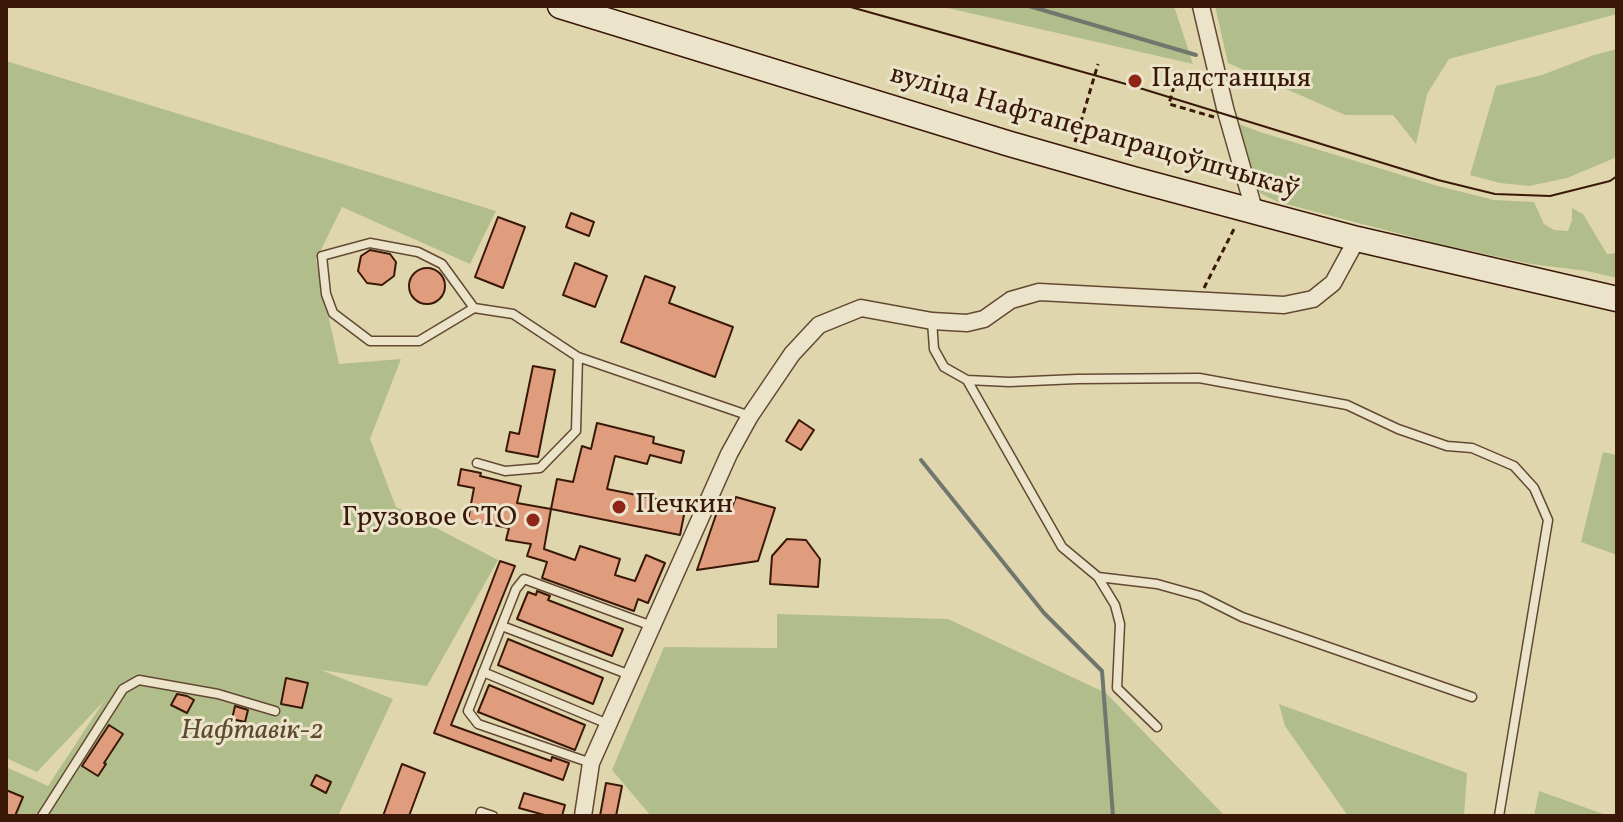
<!DOCTYPE html>
<meta charset="utf-8">
<style>
body{margin:0}
#map{position:relative;width:1623px;height:822px;overflow:hidden;background:#e0d6ae;font-family:Vollkorn,serif}
canvas{display:block}
.frame{position:absolute;inset:0;border:8px solid #391808;pointer-events:none}
</style>
<div id="map">
<canvas width="1623" height="822"></canvas>
<div class="frame"></div>
</div>
<script>
const g = document.querySelector('canvas').getContext('2d');
g.lineJoin = 'round';
function fill(path, color) {
  g.fillStyle = color;
  g.fill(path, 'evenodd');
}
function shape(rows) {
  const path = new Path2D();
  for (const r of rows) {
    if (r.length === 3) {
      path.moveTo(r[0] + r[2], r[1]);
      path.arc(r[0], r[1], r[2], 0, 2 * Math.PI);
      continue;
    }
    path.moveTo(r[0], r[1]);
    for (let i = 2; i < r.length; i += 2) path.lineTo(r[i], r[i + 1]);
  }
  return path;
}
function trace(path, color, width, dash) {
  g.strokeStyle = color;
  g.lineWidth = width;
  g.lineCap = dash ? 'butt' : 'round';
  g.setLineDash(dash || []);
  g.stroke(path);
}
function drawText(font, color, halo, rows, align = 'center') {
  g.font = font + ' Vollkorn,serif';
  g.lineWidth = 6;
  g.setLineDash([]);
  g.textBaseline = 'middle';
  g.strokeStyle = halo;
  g.fillStyle = color;
  for (const [text, x, y, turn = 0] of rows) {
    g.save();
    g.translate(x, y);
    g.rotate((+turn || 0) * Math.PI / 180);
    g.textAlign = isNaN(turn) ? turn : align;
    if (halo) g.strokeText(text, 0, 0);
    g.fillText(text, 0, 0);
    g.restore();
  }
}
fill(shape([
 [939,6,1174,6,1193,64],
 [1215,6,1617,6,1617,14,1449,59,1427,94,1416,144,1393,115,1345,115,1228,63],
 [1617,49,1617,157,1567,178,1529,186,1500,183,1470,175,1496,86,1542,75,1594,55],
 [6,61,496,211,470,264,342,207,316,260,339,364,401,359,370,439,396,507,498,560,427,686,321,670,393,699,338,816,6,816,6,767,48,786,104,701,37,772,6,758],
 [1234,122,1260,132,1438,186,1494,200,1534,202,1544,224,1554,230,1568,231,1572,220,1572,208,1583,214,1607,254,1617,253,1617,278,1587,271,1531,264,1435,243,1278,202,1260,193,1251,182],
 [1603,452,1617,455,1617,555,1581,542],
 [777,614,948,619,1106,693,1225,816,651,816,612,770,664,647,777,648],
 [1279,704,1467,773,1464,816,1348,816,1285,726],
 [1539,791,1609,816,1534,816]
]), '#b1be8b');
trace(shape([
 [1029,6,1196,55],
 [921,460,1044,613,1102,671,1113,816]
]), '#71776f', 4);
const building = shape([
 [571,213,594,222,589,236,566,227,571,213],
 [498,217,525,227,503,288,475,277,498,217],
 [370,250,390,254,396,262,394,276,382,285,367,283,358,271,361,256,370,250],
 [575,263,607,276,595,307,563,295,575,263],
 [427,286,18],
 [645,276,675,287,669,303,733,327,715,377,621,342,645,276],
 [533,366,555,370,538,457,506,451,510,432,519,434,533,366],
 [799,420,814,430,801,450,786,441,799,420],
 [597,423,654,437,653,443,684,451,681,463,650,455,647,464,615,456,607,489,686,505,680,535,551,509,557,479,573,482,582,446,591,449,597,423],
 [461,469,481,473,480,476,521,486,517,503,551,509,544,549,575,560,580,546,620,559,615,575,635,581,646,555,665,563,648,603,638,599,634,611,542,578,547,562,527,556,531,544,506,540,509,528,468,520,474,488,458,485,461,469],
 [736,497,775,508,758,561,697,570,718,509,731,510,736,497],
 [787,539,806,540,820,559,818,587,770,584,772,556,787,539],
 [500,561,515,566,451,725,551,761,552,757,569,763,563,780,434,733,500,561],
 [537,591,550,596,548,600,623,629,612,656,517,619,528,592,536,595,537,591],
 [508,639,603,678,593,704,498,665,508,639],
 [286,678,308,683,302,708,281,704,286,678],
 [489,685,585,725,575,750,478,712,489,685],
 [177,694,187,696,194,700,187,713,171,705,177,694],
 [235,706,248,710,245,722,232,719,235,706],
 [109,725,123,734,104,763,106,764,98,776,82,766,109,725],
 [402,764,425,773,409,816,383,816,402,764],
 [316,775,331,782,326,793,311,785,316,775],
 [606,783,622,786,616,816,600,816,606,783],
 [6,790,23,797,15,816,6,816,6,790],
 [524,793,565,805,562,816,548,816,519,808,524,793]
]);
fill(building, '#e09d7e');
trace(building, '#391808', 2);
const lane = shape([
 [474,308,442,264,418,252,370,243,322,256,326,294,333,313,370,341,419,341,474,308,513,314,578,357,750,416],
 [932,321,934,349,944,367,967,380,1009,382,1077,379,1199,378,1347,405,1398,429,1447,446,1472,448,1514,466,1534,488,1548,520,1499,816],
 [967,380,1062,547,1098,577,1157,584,1200,596,1242,617,1472,697],
 [477,463,505,471,540,468,576,431,578,357],
 [1098,577,1115,605,1120,624,1117,688,1157,727],
 [502,626,630,675],
 [483,672,608,724],
 [591,763,478,724,468,711,516,589,524,579,652,626],
 [42,816,123,689,139,680,218,694,275,711],
 [480,816,481,812,493,816]
]);
const street = shape([
 [1201,6,1225,108,1255,213],
 [583,816,591,763,729,454,750,416,792,354,819,325,861,308,932,321,967,323,984,319,1011,300,1039,292,1284,305,1313,299,1333,283,1357,239]
]);
const secondary = shape([
 [560,6,1010,144,1133,179,1357,239,1617,299]
]);
trace(lane, '#634832', 11);
trace(street, '#634832', 19);
trace(secondary, '#391808', 27);
trace(shape([
 [1174,86,1169,104,1214,117],
 [1075,142,1098,64],
 [1204,288,1235,227]
]), '#391808', 3, [6, 4]);
trace(lane, '#ebe4ca', 8);
trace(street, '#ebe4ca', 16);
trace(secondary, '#ebe4ca', 24);
trace(shape([
 [847,6,1133,86,1438,180,1495,194,1550,196,1610,181,1617,176]
]), '#391808', 2);
for (const [x, y, r, color] of [
 [1135,81,8,"#8f2418"],
 [619,507,8,"#8f2418"],
 [533,520,8,"#8f2418"]
]) {
  const dot = new Path2D();
  dot.arc(x, y, r, 0, 2 * Math.PI);
  g.fillStyle = color;
  g.fill(dot);
  trace(dot, '#ebe4ca', 3);
}
drawText('28px', '#391808', '#ebe4ca', [
 ["Падстанцыя",1151,81],
 ["Печкин",635,507],
 ["Грузовое СТО",517,520,"right"]
], 'left');
drawText('28px', '#391808', '#ebe4ca', [
 ["вуліца Нафтаперапрацоўшчыкаў",1094,134,16]
]);
drawText('italic 28px', '#5d4a2f', '#ebe4ca', [
 ["Нафтавік-2",252,733]
]);
</script>
